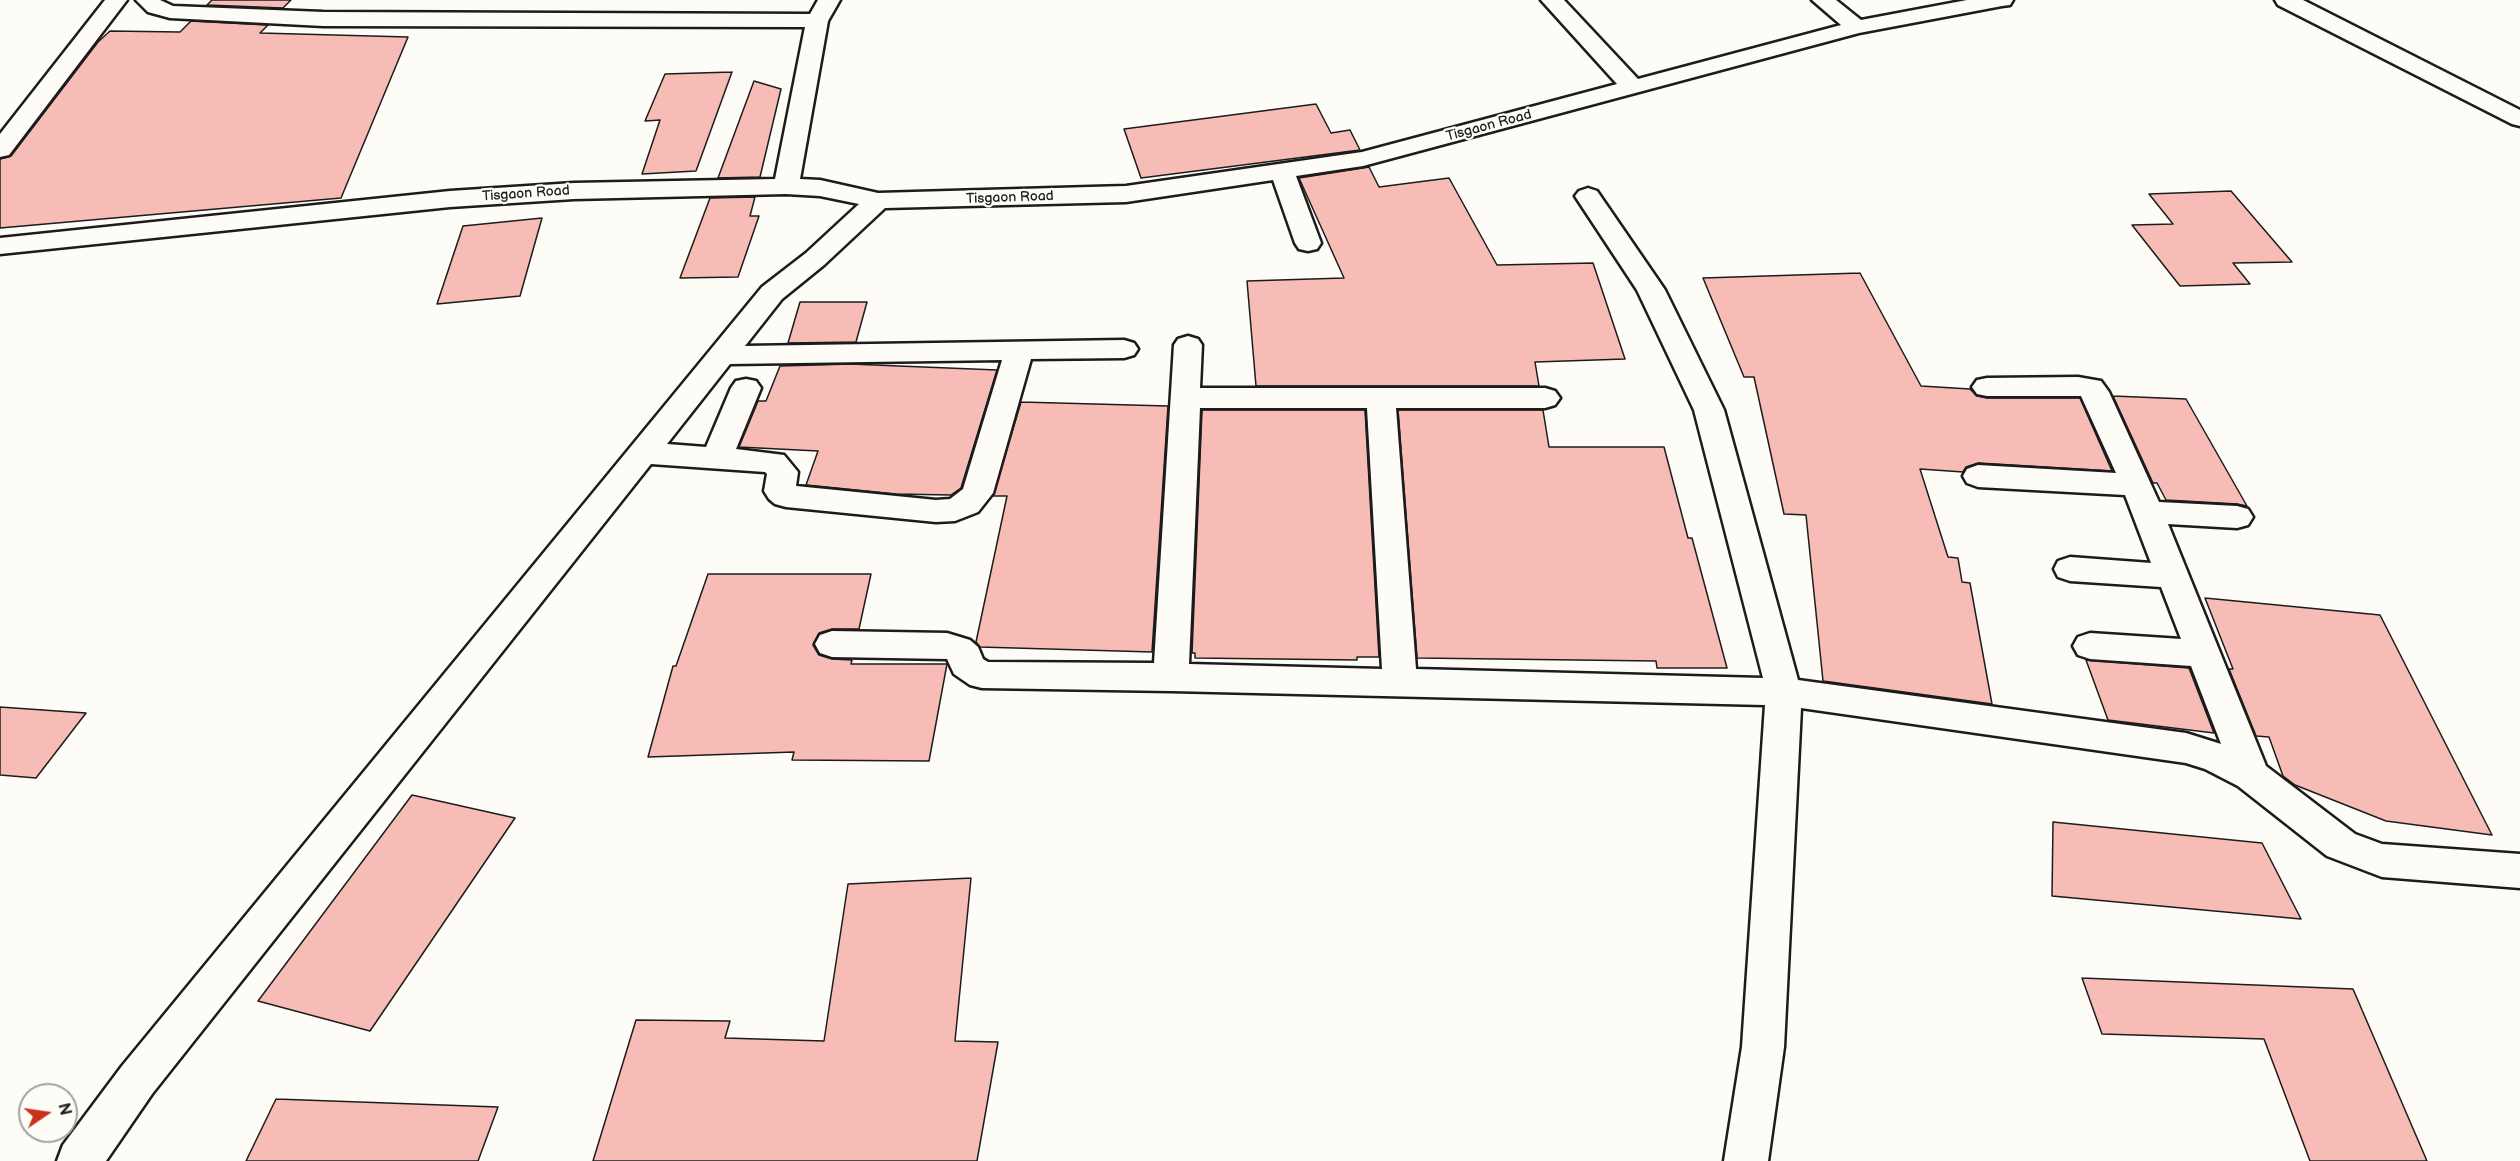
<!DOCTYPE html>
<style>
body{margin:0}
#map{position:relative;width:2520px;height:1161px;overflow:hidden;background:#fdfcf7;font-family:"Balsamiq Sans",sans-serif}
canvas{display:block}
.north{position:absolute;left:18px;top:1083px;width:60px;height:60px;box-sizing:border-box;background:#fdfcf7;border:2px solid #a3a29f;border-radius:50%;rotate:77deg;font-size:16px;font-weight:700;line-height:24px;text-align:center;color:#1c1c1c}
.north::after{content:'';display:block;margin:auto;width:21px;height:27px;background:#c8321e;clip-path:polygon(50% 0,100% 100%,50% 72%,0 100%)}
</style>
<div id="map">
<canvas width="2520" height="1161"></canvas>
<div class="north">N</div>
</div>
<script>
const g = document.querySelector('canvas').getContext('2d');
g.lineJoin = 'round';
function fill(path, color) {
  g.fillStyle = color;
  g.fill(path, 'evenodd');
}
function shape(rows) {
  const path = new Path2D();
  for (const r of rows) {
    path.moveTo(r[0], r[1]);
    for (let i = 2; i < r.length; i += 2) path.lineTo(r[i], r[i + 1]);
  }
  return path;
}
function trace(path, color, width, dash) {
  g.strokeStyle = color;
  g.lineWidth = width;
  g.lineCap = dash ? 'butt' : 'round';
  g.setLineDash(dash || []);
  g.stroke(path);
}
function drawText(font, color, halo, rows, align = 'center') {
  g.font = font + ' "Balsamiq Sans",sans-serif';
  g.lineWidth = 4.5;
  g.setLineDash([]);
  g.textBaseline = 'middle';
  g.strokeStyle = halo;
  g.fillStyle = color;
  for (const [text, x, y, turn = 0] of rows) {
    g.save();
    g.translate(x, y);
    g.rotate((+turn || 0) * Math.PI / 180);
    g.textAlign = isNaN(turn) ? turn : align;
    if (halo) g.strokeText(text, 0, 0);
    g.fillText(text, 0, 0);
    g.restore();
  }
}
const building = shape([
 [212,0,291,0,283,8,207,5,212,0],
 [191,21,268,25,260,33,408,37,341,198,0,228,0,159,11,156,98,42,110,31,180,32,191,21],
 [732,72,696,171,642,174,660,120,645,121,665,74,732,72],
 [754,81,781,89,760,177,718,178,754,81],
 [1316,104,1331,133,1350,130,1360,150,1141,178,1124,129,1316,104],
 [1369,167,1379,187,1449,178,1497,265,1593,263,1625,359,1535,362,1539,386,1256,386,1247,281,1344,278,1299,178,1369,167],
 [2231,191,2292,262,2233,263,2250,284,2180,286,2132,225,2173,224,2149,194,2231,191],
 [755,197,750,216,759,216,738,277,680,278,710,198,755,197],
 [542,218,520,296,437,304,463,226,542,218],
 [1860,273,1921,386,1970,389,1977,396,1987,398,2080,398,2112,471,1978,463,1966,467,1963,472,1920,469,1948,557,1958,558,1962,582,1970,583,1992,704,1823,681,1806,515,1784,514,1754,377,1744,377,1703,278,1860,273],
 [800,302,867,302,856,342,788,343,800,302],
 [850,364,997,370,961,488,951,495,896,494,806,485,818,451,739,447,758,401,766,401,780,366,850,364],
 [2113,396,2186,399,2247,506,2237,504,2166,500,2157,483,2153,483,2113,396],
 [1021,402,1168,406,1152,652,980,647,976,642,1007,496,993,496,1021,402],
 [1202,410,1365,410,1379,657,1357,657,1357,660,1195,658,1195,653,1192,653,1202,410],
 [1398,410,1543,410,1549,447,1664,447,1688,538,1692,538,1727,668,1657,668,1656,661,1417,658,1398,410],
 [708,574,871,574,859,629,832,629,819,633,813,645,819,655,832,659,852,660,851,664,947,664,929,761,792,760,794,752,648,757,673,666,676,666,708,574],
 [2205,598,2380,615,2492,835,2386,821,2295,785,2283,776,2269,737,2256,736,2229,669,2233,669,2205,598],
 [2086,660,2189,668,2214,733,2108,720,2086,660],
 [0,707,86,713,36,778,0,775,0,707],
 [412,795,515,818,370,1031,258,1001,412,795],
 [2053,822,2262,843,2301,919,2052,896,2053,822],
 [971,878,955,1041,998,1042,977,1161,593,1161,636,1020,730,1021,725,1038,824,1041,848,884,971,878],
 [2082,978,2353,989,2427,1161,2310,1161,2264,1039,2102,1034,2082,978],
 [276,1099,498,1107,478,1161,246,1161,276,1099]
]);
fill(building, '#f7bcb5');
trace(building, '#1c1c1c', 1.5);
const minor = shape([
 [105,0,127,0,9,155,0,157,0,134,105,0],
 [136,0,160,0,173,6,323,12,810,14,818,0,840,0,828,21,800,179,820,180,878,193,1126,186,1362,152,1617,84,1541,0,1564,0,1638,79,1841,25,1812,0,1836,0,1861,20,1967,0,2013,0,2010,5,2002,6,1859,33,1363,166,1296,176,1321,243,1317,249,1308,251,1299,249,1295,243,1273,180,1126,202,885,208,824,265,782,299,745,346,1124,340,1134,343,1138,349,1134,355,1124,358,1031,359,993,493,978,512,955,521,936,522,786,507,775,504,769,499,764,491,767,474,765,472,651,464,152,1094,106,1161,57,1161,63,1145,122,1066,762,287,806,253,859,204,820,196,786,194,574,199,450,207,0,254,0,238,450,191,574,183,775,179,805,27,323,26,170,18,148,12,136,0],
 [1002,360,963,489,950,499,936,500,796,486,798,472,784,455,736,449,761,388,756,381,746,379,736,381,731,388,706,447,667,444,730,364,1002,360],
 [2275,0,2303,0,2520,110,2520,126,2512,124,2278,5,2275,0],
 [1588,188,1597,191,1665,290,1724,410,1798,680,2186,733,2221,744,2191,666,2090,659,2078,655,2073,646,2078,637,2090,633,2181,639,2161,587,2070,581,2058,577,2054,569,2058,561,2070,557,2151,563,2125,495,1978,487,1967,483,1963,476,1967,469,1978,465,2116,473,2081,396,1987,396,1977,394,1972,387,1977,380,1987,378,2078,377,2101,381,2109,392,2159,502,2237,506,2248,509,2253,517,2248,525,2237,528,2168,524,2266,766,2355,834,2382,844,2520,854,2520,888,2382,877,2327,856,2238,786,2205,769,2186,763,1801,708,1784,1047,1768,1161,1724,1161,1742,1047,1765,705,1171,691,982,688,970,685,954,674,947,659,832,657,820,653,815,644,820,635,832,631,947,633,970,640,978,647,983,659,988,662,1154,663,1174,345,1178,339,1188,336,1198,339,1202,345,1200,388,1545,388,1555,391,1560,398,1555,405,1545,408,1396,408,1416,669,1763,678,1694,410,1637,290,1575,196,1579,191,1588,188],
 [1200,408,1367,408,1382,669,1189,664,1200,408]
]);
trace(minor, '#1c1c1c', 5);
fill(minor, '#fdfcf7');
drawText('14px', '#1c1c1c', '#fdfcf7', [
 ["Tisgaon Road",1489,126,-15],
 ["Tisgaon Road",526,194,-4],
 ["Tisgaon Road",1010,198,-2]
]);
</script>
